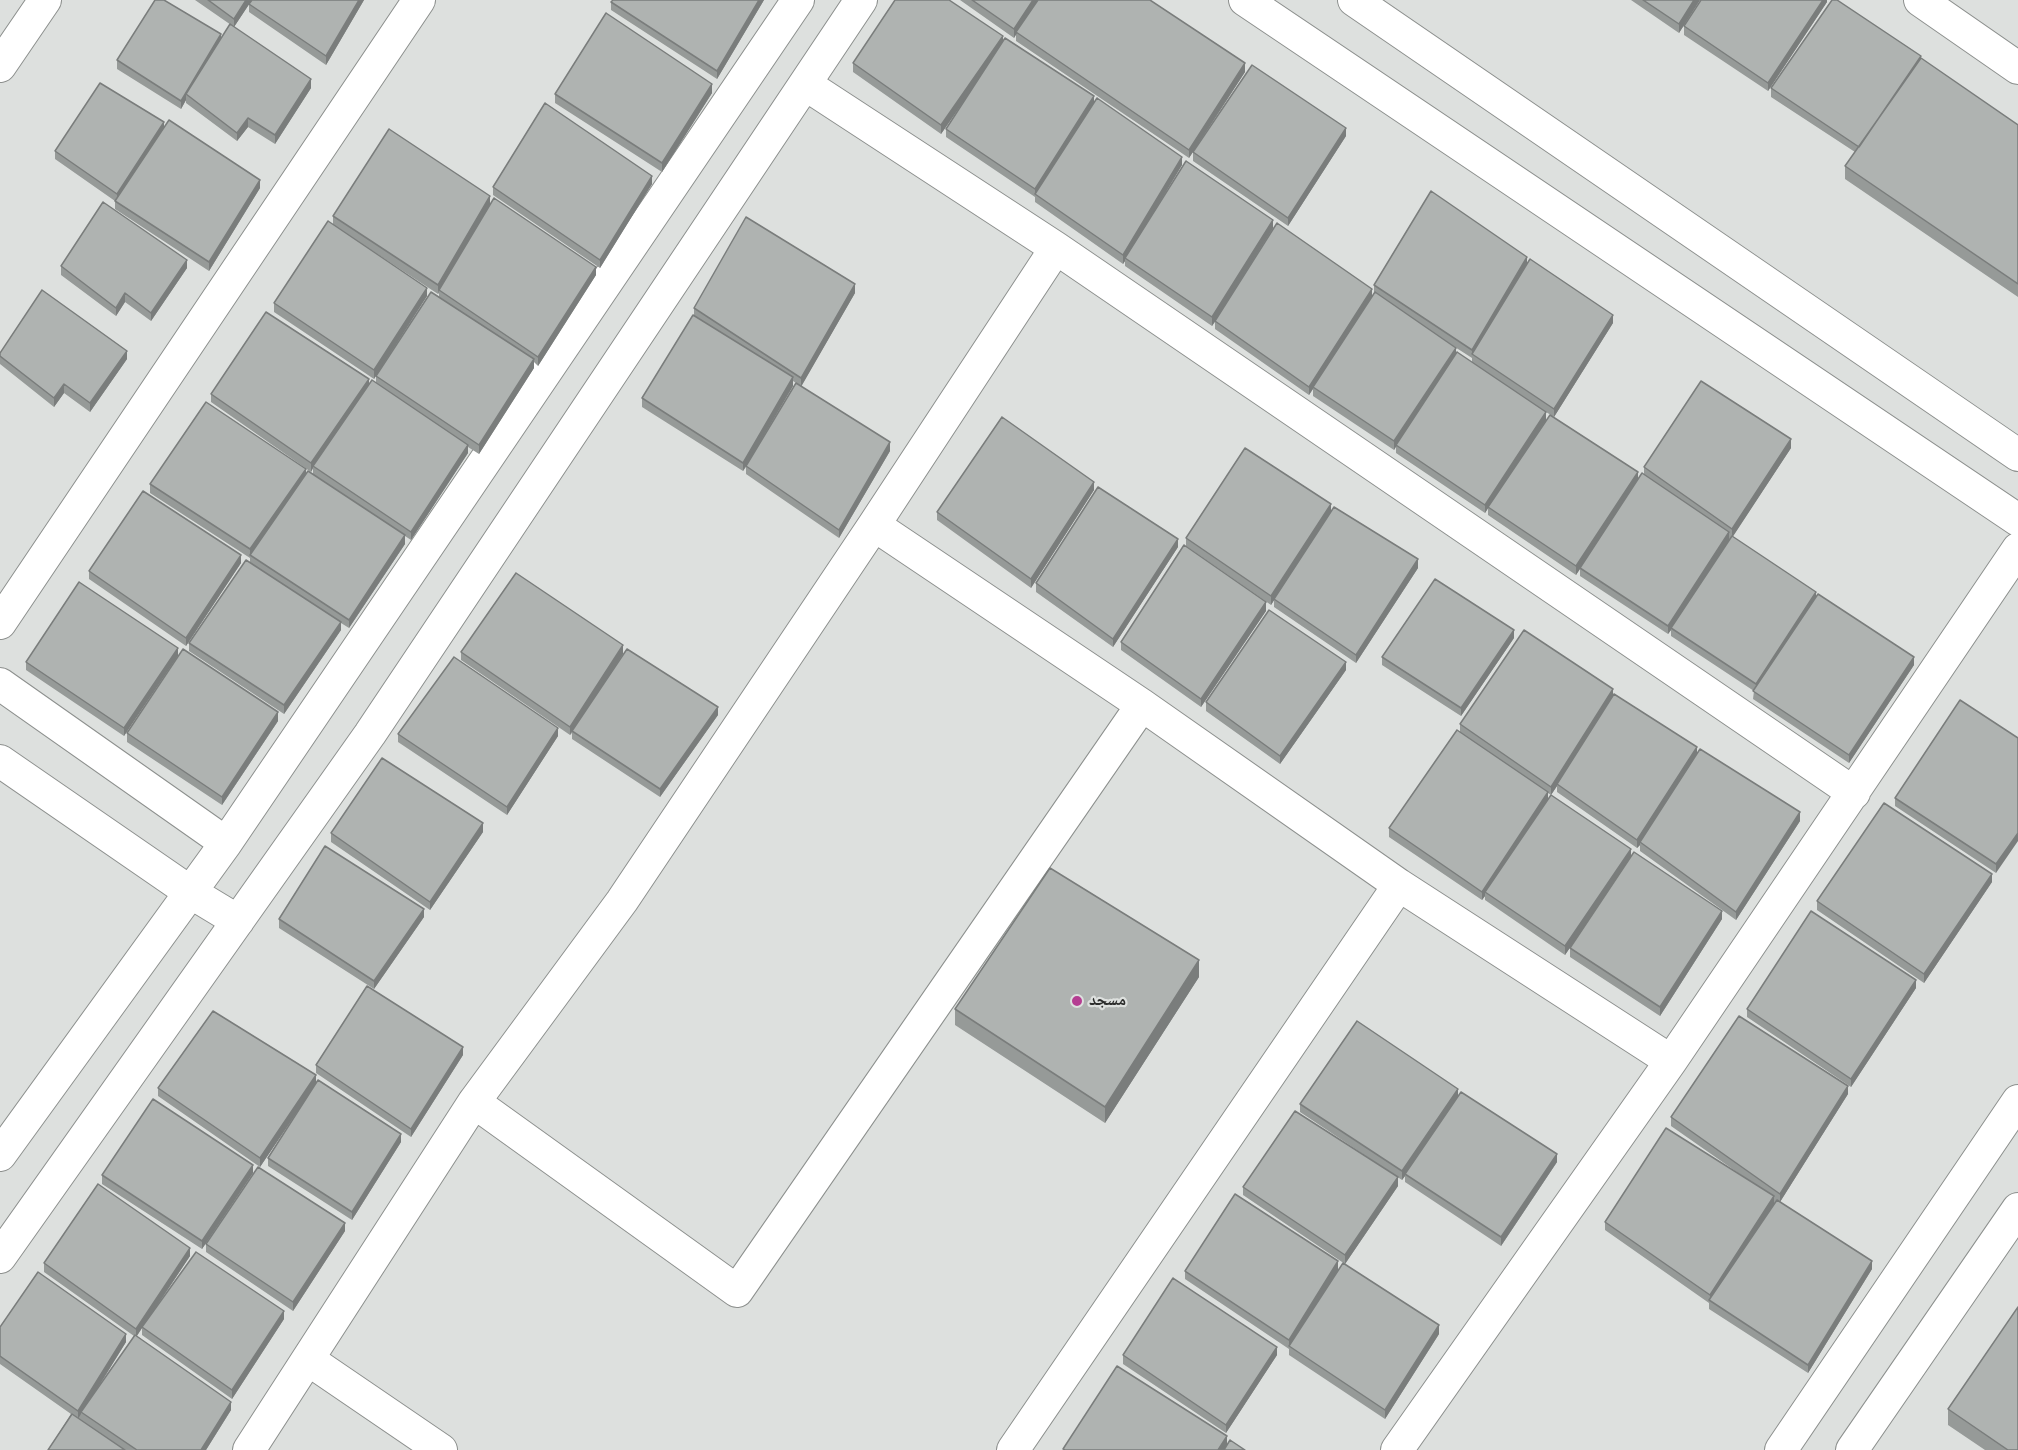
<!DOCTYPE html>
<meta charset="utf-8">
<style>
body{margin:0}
canvas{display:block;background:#dde0de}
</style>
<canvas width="2018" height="1450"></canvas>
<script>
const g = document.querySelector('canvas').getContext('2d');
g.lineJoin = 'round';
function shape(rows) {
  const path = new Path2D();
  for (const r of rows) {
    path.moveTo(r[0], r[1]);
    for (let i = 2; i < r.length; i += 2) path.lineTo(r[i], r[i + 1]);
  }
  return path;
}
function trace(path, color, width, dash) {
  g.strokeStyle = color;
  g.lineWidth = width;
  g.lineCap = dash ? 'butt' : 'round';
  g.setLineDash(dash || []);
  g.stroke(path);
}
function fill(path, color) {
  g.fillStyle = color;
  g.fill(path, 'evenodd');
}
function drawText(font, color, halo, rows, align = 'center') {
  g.font = font + ' "Roboto Condensed","Noto Naskh Arabic",sans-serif';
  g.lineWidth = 4.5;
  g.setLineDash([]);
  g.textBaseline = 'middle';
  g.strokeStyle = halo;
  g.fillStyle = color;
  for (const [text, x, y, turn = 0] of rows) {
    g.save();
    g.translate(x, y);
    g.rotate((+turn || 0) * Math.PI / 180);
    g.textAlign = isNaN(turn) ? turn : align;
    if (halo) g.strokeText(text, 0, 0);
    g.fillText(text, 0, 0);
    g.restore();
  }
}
const street = shape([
 [1245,0,2018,520],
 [1354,0,2018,455],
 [1920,0,2018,68],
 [0,66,45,0],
 [805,84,1056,248,1854,793],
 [874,525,1142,705,1399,885,1671,1061],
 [0,623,419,0],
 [0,684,226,843],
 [0,761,190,892,238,921],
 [474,1102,737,1291,1142,705],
 [0,1155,226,843,798,0],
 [0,1257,370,734,861,0],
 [309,1360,441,1450],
 [249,1450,474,1102,622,901,874,525,1056,248],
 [1013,1450,1399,885],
 [1397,1450,1671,1061,2018,549],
 [1781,1450,2018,1101],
 [1852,1450,2018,1209]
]);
trace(street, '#8d908e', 34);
trace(street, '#fff', 32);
fill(shape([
 [195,0,364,0,326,65,249,12,249,4,234,27],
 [613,0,764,0,717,79,611,10,611,2],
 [960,0,1150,0,1245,72,1189,158,1016,41,1016,34,1014,38],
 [1631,0,1700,0,1679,33],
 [1827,0,1827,2,1768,91,1684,35,1684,26],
 [221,38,311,88,275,144,248,127,237,141,186,103,186,100,181,109,117,69,117,60],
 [1003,41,1094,102,1182,165,1167,190,1273,228,1372,296,1374,293,1374,285,1527,262,1613,323,1554,417,1546,412,1546,420,1638,479,1644,475,1644,467,1791,448,1732,537,1816,597,1914,665,1849,763,1753,699,1754,691,1671,636,1671,630,1668,634,1580,576,1580,569,1576,575,1488,515,1488,508,1485,513,1396,453,1396,445,1394,450,1313,396,1313,389,1309,395,1215,329,1215,322,1212,326,1125,266,1125,261,1123,264,1035,202,1035,197,946,137,946,129,960,107,941,134,853,72,853,63],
 [1444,340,1472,358,1472,362,1456,353],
 [1921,59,2018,125,2018,297,1845,179,1845,166,1855,152,1771,97,1771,88],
 [712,93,662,172,555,103,555,94],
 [164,127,260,188,209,271,115,209,115,201,55,159,55,151],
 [1346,136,1288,226,1193,161,1193,152],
 [652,184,600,268,493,195,493,187],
 [490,205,596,275,538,366,534,362,534,368,479,454,468,447,468,453,411,540,405,536,405,544,349,628,341,623,341,630,284,714,189,651,189,643,250,563,250,557,250,558,150,493,150,484,306,474,313,474,313,468,311,472,211,402,211,394,369,385,376,383,376,376,439,297,439,293,438,294,356,240,427,296,374,379,274,312,274,303,333,225,333,216],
 [61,266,187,268,151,321,125,302,116,316,61,275],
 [855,293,801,386,890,451,839,538,746,474,746,467,743,471,642,407,642,398,694,315,694,308],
 [793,381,796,383,760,442,793,386],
 [0,353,127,359,90,412,64,393,54,407,0,364],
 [1094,490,1031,588,937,520,937,512],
 [1331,512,1418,568,1356,663,1274,607,1274,600,1271,605,1186,546,1186,538],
 [1178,547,1113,647,1036,592,1036,583],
 [241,563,186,646,89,579,89,571],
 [1266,611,1201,707,1121,650,1121,642],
 [1514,638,1461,716,1382,665,1382,657],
 [178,648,124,736,26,670,26,662],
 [461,652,623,654,601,688,718,715,660,797,572,739,572,733,570,735,461,660],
 [1346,670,1280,764,1206,711,1206,702],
 [1613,696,1800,821,1736,920,1640,851,1640,845,1637,848,1557,792,1557,786,1551,795,1548,793,1548,799,1631,857,1722,919,1660,1016,1570,957,1570,948,1596,909,1565,955,1485,900,1485,896,1482,900,1389,837,1389,828,1460,732,1460,724],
 [278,721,222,805,127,742,127,733],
 [398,734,558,736,507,815,398,742],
 [2018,738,1996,873,1895,806,1895,798],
 [483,832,430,910,331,842,331,833],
 [1992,882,1924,983,1817,910,1817,901],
 [424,917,374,989,279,928,279,919],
 [1199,977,1105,1123,955,1025,955,1009],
 [1916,988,1851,1087,1747,1017,1747,1009],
 [463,1055,411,1137,316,1073,316,1065],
 [316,1084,260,1167,158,1096,158,1088],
 [1848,1094,1780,1202,1872,1269,1808,1373,1709,1309,1709,1303,1605,1230,1605,1222,1744,1177,1671,1126,1671,1117],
 [1458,1096,1557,1162,1501,1246,1405,1182,1405,1176,1402,1180,1300,1112,1300,1104],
 [401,1142,352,1220,268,1166,268,1158],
 [253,1173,202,1249,102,1184,102,1175],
 [1398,1186,1345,1264,1243,1195,1243,1187],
 [345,1231,293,1311,206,1252,206,1244],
 [190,1256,153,1312,284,1319,232,1399,142,1335,142,1328,137,1336,231,1410,206,1450,48,1450,71,1414,0,1364,0,1327,126,1342,93,1396,134,1336,44,1272,44,1263],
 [1338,1270,1317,1304,1439,1334,1385,1419,1289,1355,1289,1348,1289,1349,1185,1279,1185,1271],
 [1123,1355,1277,1355,1226,1433,1123,1364],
 [1948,1409,2018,1450,1985,1450,1948,1425]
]), '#969a98');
fill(shape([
 [246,0,252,0,234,27,234,19],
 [359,0,364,0,326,65,326,56],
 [759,0,764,0,717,79,717,71],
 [1033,0,1038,0,1014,38,1014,29],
 [1694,0,1700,0,1679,33,1679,24],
 [1823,0,1827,0,1827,2,1768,91,1768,83],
 [221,34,221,43,186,94,186,100,181,109,181,101],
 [1003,36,1003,44,941,134,941,125],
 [1245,63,1245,72,1189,158,1189,150],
 [311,79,311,88,275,144,275,135],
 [712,84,712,93,662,172,662,163],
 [1094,96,1094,104,1035,194,1035,189],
 [248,118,248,127,237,141,237,133],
 [164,122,164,131,117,202,117,194],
 [1346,128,1346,136,1288,226,1288,218],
 [1182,157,1182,165,1126,258,1125,258,1125,261,1123,264,1123,255],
 [652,176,652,184,600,268,600,260],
 [260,180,260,188,209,271,209,262],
 [490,196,490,205,439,290,438,294,438,285],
 [1273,220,1273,228,1212,326,1212,317],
 [1527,257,1527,265,1472,354,1472,359,1472,350],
 [187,260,187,268,151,321,151,313],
 [596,267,596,275,538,366,538,357],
 [855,284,855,293,801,387,801,378],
 [427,288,427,296,374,379,374,370],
 [1372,289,1372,297,1309,395,1309,387],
 [125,293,125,302,116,316,116,308],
 [1613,315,1613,323,1554,417,1554,409],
 [1456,348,1456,357,1394,450,1394,441],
 [127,351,127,359,90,412,90,403],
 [534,359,534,368,479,454,479,445],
 [793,377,793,386,743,471,743,463],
 [369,379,369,388,313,466,313,468,311,472,311,463],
 [64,384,64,393,54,407,54,398],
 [1546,412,1546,420,1485,513,1485,505],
 [1791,439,1791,448,1732,538,1732,529],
 [890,442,890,451,839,538,839,530],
 [468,445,468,453,411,540,411,532],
 [306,469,306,477,250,555,250,558,250,549],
 [1638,472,1638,480,1576,575,1576,566],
 [1094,482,1094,490,1031,588,1031,579],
 [1331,504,1331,512,1271,605,1271,596],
 [1729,532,1729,541,1671,628,1671,630,1668,634,1668,626],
 [405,535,405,544,349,628,349,620],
 [1178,539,1178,547,1113,647,1113,639],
 [241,555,241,563,186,646,186,638],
 [1418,559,1418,568,1356,663,1356,655],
 [1816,592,1816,601,1756,692,1756,684],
 [1266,602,1266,611,1201,707,1201,699],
 [341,622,341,630,284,714,284,705],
 [1514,630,1514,638,1461,716,1461,708],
 [623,645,623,654,573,731,572,731,570,735,570,727],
 [178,648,178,656,124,736,124,728],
 [1914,657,1914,665,1849,763,1849,755],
 [1346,662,1346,670,1280,764,1280,756],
 [1613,689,1613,698,1557,784,1557,786,1551,795,1551,787],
 [718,707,718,715,660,797,660,789],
 [278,712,278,721,222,805,222,797],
 [558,728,558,736,507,815,507,807],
 [1697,747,1697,755,1640,842,1640,845,1637,848,1637,840],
 [1548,792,1548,800,1485,892,1485,896,1482,900,1482,892],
 [1800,812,1800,821,1736,920,1736,912],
 [483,823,483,832,430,910,430,902],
 [2018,833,2018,841,1996,873,1996,864],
 [1631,849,1631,858,1565,955,1565,946],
 [1992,874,1992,882,1924,983,1924,974],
 [424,909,424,917,374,989,374,981],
 [1722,911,1722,919,1660,1016,1660,1007],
 [1199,960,1199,977,1105,1123,1105,1107],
 [1916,980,1916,988,1851,1087,1851,1079],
 [463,1047,463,1055,411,1137,411,1129],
 [316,1075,316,1084,260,1167,260,1158],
 [1848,1086,1848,1094,1780,1202,1780,1194],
 [1458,1089,1458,1097,1405,1174,1405,1176,1402,1180,1402,1171],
 [401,1134,401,1142,352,1220,352,1212],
 [1557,1154,1557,1162,1501,1246,1501,1237],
 [253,1165,253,1173,202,1249,202,1241],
 [1398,1177,1398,1186,1345,1264,1345,1255],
 [1774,1196,1774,1204,1710,1301,1710,1295],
 [345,1223,345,1231,293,1311,293,1302],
 [190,1248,190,1256,136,1337,136,1329],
 [1338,1261,1338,1270,1290,1347,1289,1346,1289,1349,1289,1340],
 [1872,1261,1872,1269,1808,1373,1808,1365],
 [284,1311,284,1319,232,1399,232,1390],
 [1439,1325,1439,1334,1385,1419,1385,1410],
 [126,1334,126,1342,82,1413,81,1412,81,1414,78,1419,78,1411],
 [1277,1347,1277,1355,1226,1433,1226,1425],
 [231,1402,231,1410,206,1450,201,1450],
 [1227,1436,1227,1445,1224,1450,1218,1450]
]), '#7a7d7c');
const building = shape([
 [155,0,164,0,221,34,181,101,117,60,155,0],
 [208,0,246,0,234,19,208,0],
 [252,0,359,0,326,56,249,4,252,0],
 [613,0,759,0,717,71,611,2,613,0],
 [895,0,949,0,1003,36,941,125,853,63,895,0],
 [972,0,1033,0,1014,29,972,0],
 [1038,0,1150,0,1245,63,1189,150,1016,32,1038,0],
 [1643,0,1694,0,1679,24,1643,0],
 [1701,0,1823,0,1768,83,1684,26,1701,0],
 [1832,0,1837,0,1921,56,1859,147,1771,88,1832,0],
 [606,13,712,84,662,163,555,94,606,13],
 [230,24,311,79,275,135,248,118,237,133,186,94,230,24],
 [1005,38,1094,96,1035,189,946,129,1005,38],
 [1921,58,2018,125,2018,284,1845,166,1921,58],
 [1252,65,1346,128,1288,218,1193,152,1252,65],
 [100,83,164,122,117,194,55,151,100,83],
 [1097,98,1182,157,1123,255,1035,194,1097,98],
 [545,103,652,176,600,260,493,187,545,103],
 [169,120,260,180,209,262,115,201,169,120],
 [389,129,490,196,438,285,333,216,389,129],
 [1186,161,1273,220,1212,317,1125,258,1186,161],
 [1431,191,1527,257,1472,350,1374,285,1431,191],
 [494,198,596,267,538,357,439,290,494,198],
 [103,202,187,260,151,313,125,293,116,308,61,266,103,202],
 [746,217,855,284,801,378,694,308,746,217],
 [328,221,427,288,374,370,274,303,328,221],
 [1277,223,1372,289,1309,387,1215,321,1277,223],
 [1530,259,1613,315,1554,409,1472,354,1530,259],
 [42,290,127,351,90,403,64,384,54,398,0,356,0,353,42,290],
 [431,292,534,359,479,445,376,376,431,292],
 [1375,292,1456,348,1394,441,1313,387,1375,292],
 [266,312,369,379,311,463,211,394,266,312],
 [693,315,793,377,743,463,642,398,693,315],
 [1457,352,1546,412,1485,505,1396,445,1457,352],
 [372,380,468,445,411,532,313,466,372,380],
 [1701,381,1791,439,1732,529,1644,467,1701,381],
 [796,383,890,442,839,530,746,466,796,383],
 [206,402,306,469,250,549,150,484,206,402],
 [1550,415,1638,472,1576,566,1488,507,1550,415],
 [1002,417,1094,482,1031,579,937,512,1002,417],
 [1245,448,1331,504,1271,596,1186,538,1245,448],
 [308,471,405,535,349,620,250,555,308,471],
 [1642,473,1729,532,1668,626,1580,568,1642,473],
 [1098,487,1178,539,1113,639,1036,583,1098,487],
 [143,491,241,555,186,638,89,571,143,491],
 [1334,507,1418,559,1356,655,1274,599,1334,507],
 [1732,536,1816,592,1756,684,1671,628,1732,536],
 [1184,545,1266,602,1201,699,1121,642,1184,545],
 [246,560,341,622,284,705,189,643,246,560],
 [516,573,623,645,570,727,461,652,516,573],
 [1435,579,1514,630,1461,708,1382,657,1435,579],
 [79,582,178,648,124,728,26,662,79,582],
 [1818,594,1914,657,1849,755,1753,691,1818,594],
 [1269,610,1346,662,1280,756,1206,702,1269,610],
 [1524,630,1613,689,1551,787,1460,724,1524,630],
 [183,649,278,712,222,797,127,733,183,649],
 [627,649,718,707,660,789,572,731,627,649],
 [454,657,558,728,507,807,398,734,454,657],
 [1614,694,1697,747,1637,840,1557,784,1614,694],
 [1960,700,2018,738,2018,833,1996,864,1895,798,1960,700],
 [1457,730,1548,792,1482,892,1389,828,1457,730],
 [1700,749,1800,812,1736,912,1640,842,1700,749],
 [382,758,483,823,430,902,331,833,382,758],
 [1551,795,1631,849,1565,946,1485,892,1551,795],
 [1884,803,1992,874,1924,974,1817,901,1884,803],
 [325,846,424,909,374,981,279,919,325,846],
 [1634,852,1722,911,1660,1007,1570,948,1634,852],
 [1050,868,1199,960,1105,1107,955,1009,1050,868],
 [1811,911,1916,980,1851,1079,1747,1009,1811,911],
 [367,986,463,1047,411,1129,316,1065,367,986],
 [213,1011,316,1075,260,1158,158,1088,213,1011],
 [1739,1016,1848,1086,1780,1194,1671,1117,1739,1016],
 [1357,1021,1458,1089,1402,1171,1300,1104,1357,1021],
 [318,1080,401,1134,352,1212,268,1158,318,1080],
 [1461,1092,1557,1154,1501,1237,1405,1174,1461,1092],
 [153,1099,253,1165,202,1241,102,1175,153,1099],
 [1295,1111,1398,1177,1345,1255,1243,1187,1295,1111],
 [1666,1128,1774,1196,1710,1295,1605,1222,1666,1128],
 [258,1167,345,1223,293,1302,206,1244,258,1167],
 [98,1184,190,1248,136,1329,44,1263,98,1184],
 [1235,1194,1338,1261,1289,1340,1185,1271,1235,1194],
 [1777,1200,1872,1261,1808,1365,1709,1300,1777,1200],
 [196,1252,284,1311,232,1390,142,1327,196,1252],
 [1343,1263,1439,1325,1385,1410,1289,1346,1343,1263],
 [38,1272,126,1334,78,1411,0,1356,0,1327,38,1272],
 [1173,1278,1277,1347,1226,1425,1123,1355,1173,1278],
 [2018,1307,2018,1450,2008,1450,1948,1409,2018,1307],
 [135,1335,231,1402,201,1450,137,1450,81,1412,135,1335],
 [1117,1366,1227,1436,1218,1450,1065,1450,1063,1449,1117,1366],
 [72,1414,125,1450,48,1450,72,1414],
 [1230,1440,1245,1450,1224,1450,1230,1440]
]);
fill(building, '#afb3b1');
trace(building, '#7a7d7c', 1.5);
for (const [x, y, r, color] of [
 [1077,1001,6,"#b53d92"]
]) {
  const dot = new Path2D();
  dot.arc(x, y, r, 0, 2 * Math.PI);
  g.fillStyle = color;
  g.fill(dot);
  trace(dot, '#dde0de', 2);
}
drawText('bold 16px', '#2c2d2c', '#dde0de', [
 ["مسجد",1089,1001]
], 'left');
</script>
